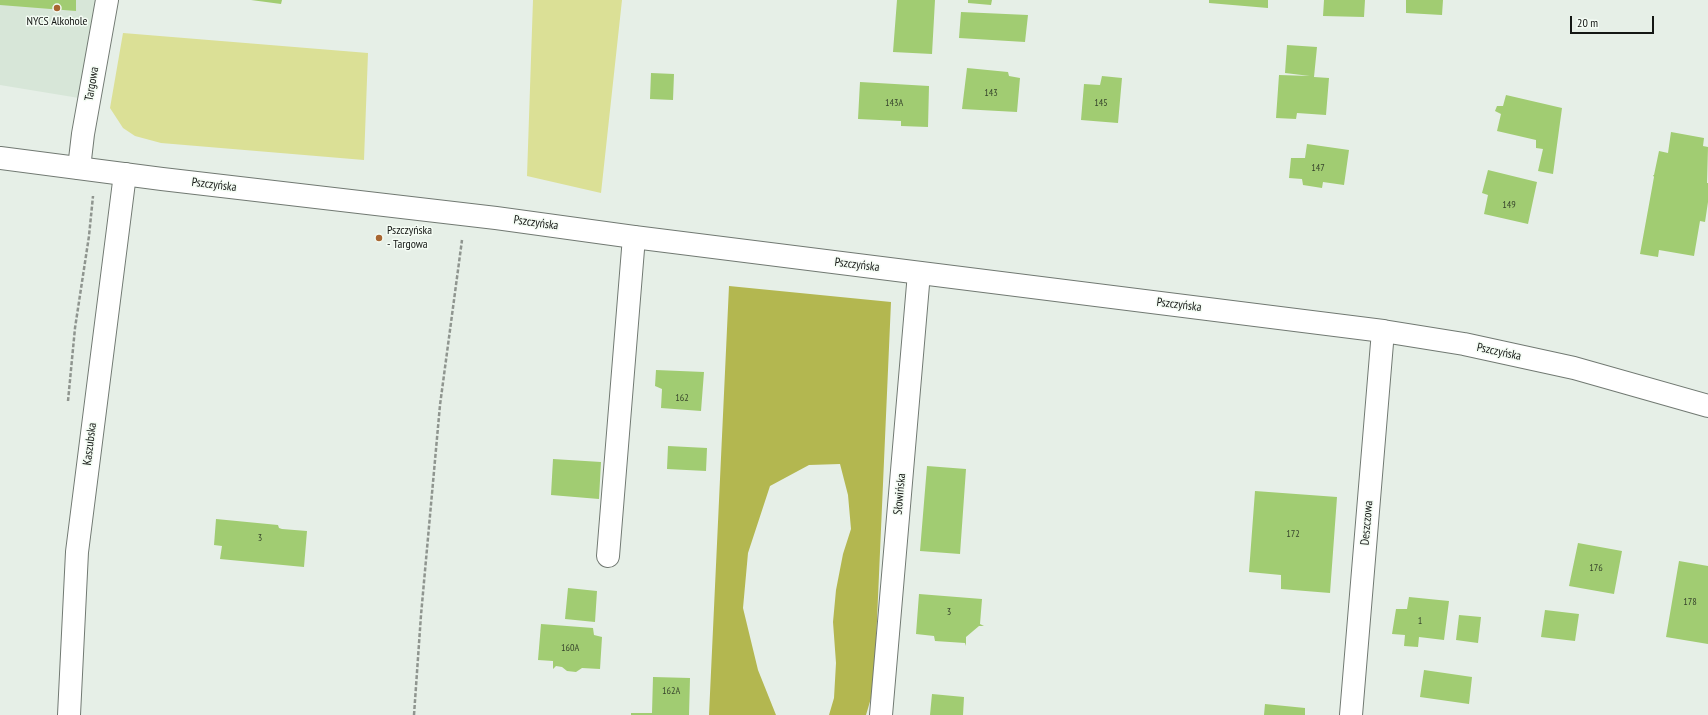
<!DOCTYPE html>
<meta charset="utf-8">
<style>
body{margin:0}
#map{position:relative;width:1708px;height:715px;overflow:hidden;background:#e6efe7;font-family:"PT Sans Narrow",sans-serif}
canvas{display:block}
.scale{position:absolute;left:1570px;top:16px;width:84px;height:18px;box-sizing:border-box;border:2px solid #141714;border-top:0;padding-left:5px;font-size:12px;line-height:14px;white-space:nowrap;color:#141714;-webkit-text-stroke:3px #f4fcf4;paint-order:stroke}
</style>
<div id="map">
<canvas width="1708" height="715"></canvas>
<div class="scale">20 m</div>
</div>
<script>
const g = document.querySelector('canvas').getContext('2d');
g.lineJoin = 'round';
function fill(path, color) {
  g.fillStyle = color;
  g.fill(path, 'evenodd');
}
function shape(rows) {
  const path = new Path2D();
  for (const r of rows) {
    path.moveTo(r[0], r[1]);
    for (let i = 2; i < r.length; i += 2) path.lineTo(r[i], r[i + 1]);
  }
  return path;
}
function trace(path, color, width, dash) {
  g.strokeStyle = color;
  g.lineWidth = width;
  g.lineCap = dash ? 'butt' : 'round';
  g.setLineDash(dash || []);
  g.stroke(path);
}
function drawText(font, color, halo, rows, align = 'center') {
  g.font = font + ' "PT Sans Narrow",sans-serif';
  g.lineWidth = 3;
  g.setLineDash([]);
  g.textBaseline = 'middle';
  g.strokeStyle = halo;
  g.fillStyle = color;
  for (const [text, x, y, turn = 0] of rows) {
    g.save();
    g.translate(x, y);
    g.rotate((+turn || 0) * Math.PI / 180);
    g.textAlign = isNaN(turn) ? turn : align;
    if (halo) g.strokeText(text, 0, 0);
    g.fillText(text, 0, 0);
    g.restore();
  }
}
fill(shape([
 [0,0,103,0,85,99,0,85]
]), '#d7e6d8');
fill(shape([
 [533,0,622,0,601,193,527,176],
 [123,33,368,53,364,160,161,143,135,136,123,128,110,108]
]), '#dbe096');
fill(shape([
 [729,286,891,302,874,688,866,715,829,715,834,698,836,663,833,622,836,590,843,554,851,529,848,495,840,464,809,465,770,486,748,553,743,608,758,670,776,715,709,715]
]), '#b3b750');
fill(shape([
 [0,0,76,0,76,11,0,5],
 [251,0,282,0,281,4],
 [897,0,935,0,932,54,893,52],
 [968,0,992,0,991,5,968,3],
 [1209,0,1268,0,1268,8,1209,3],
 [1324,0,1365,0,1364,17,1323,16],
 [1406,0,1443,0,1442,15,1406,13],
 [961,12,1028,15,1025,42,959,38],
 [1287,45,1317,47,1314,77,1329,78,1326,115,1297,113,1296,119,1276,118,1279,75,1310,76,1285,73],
 [967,68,1008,72,1009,76,1020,78,1017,112,962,109],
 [651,73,674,74,673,100,650,99],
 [1102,76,1122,78,1118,123,1081,120,1084,84,1100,85],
 [860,82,929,86,928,127,901,126,901,121,858,119],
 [1506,95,1562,108,1553,174,1538,171,1543,149,1536,148,1536,140,1497,131,1501,114,1495,111,1497,106,1503,106],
 [1671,132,1704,138,1703,146,1708,147,1707,183,1708,183,1708,202,1705,222,1700,221,1694,256,1659,250,1658,257,1640,254,1654,177,1653,175,1654,175,1659,151,1668,153],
 [1307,144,1349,150,1344,185,1323,182,1322,188,1303,185,1302,179,1289,178,1291,158,1305,158],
 [1488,170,1537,182,1528,224,1484,214,1488,195,1482,193],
 [656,370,704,372,701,411,661,408,662,389,655,386],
 [668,446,707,448,706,471,667,469],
 [553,459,601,462,599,499,551,495],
 [927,466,966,469,960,554,920,551],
 [1255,491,1337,497,1330,593,1281,589,1281,575,1249,572],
 [216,519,278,525,279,528,282,529,307,531,304,567,220,559,222,546,214,545],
 [1578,543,1622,551,1614,594,1569,586],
 [1679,561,1708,566,1708,644,1666,637],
 [568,588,597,591,595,622,565,619],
 [919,594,982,599,980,624,984,626,979,626,966,637,966,646,965,643,935,641,934,636,916,634],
 [1409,597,1449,601,1444,640,1419,637,1418,647,1404,646,1405,635,1392,634,1396,609,1407,609],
 [1545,610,1579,614,1575,641,1541,637],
 [1459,615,1481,617,1478,643,1456,640],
 [541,624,593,628,594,635,602,637,600,669,582,668,576,672,567,671,562,667,556,666,553,669,553,661,538,660],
 [1424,670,1472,677,1469,704,1420,697],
 [653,677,690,678,689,715,631,715,631,713,652,713],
 [932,694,964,697,963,715,930,715],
 [1265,704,1305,708,1305,715,1264,715]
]), '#a1cc72');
const minor = shape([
 [79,168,83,134,107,0],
 [608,556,634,237],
 [69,715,77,552,125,174],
 [881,715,919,273],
 [1351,715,1383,331]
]);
const major = shape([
 [0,158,162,179,496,218,634,237,1383,331,1464,344,1574,368,1708,406]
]);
trace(minor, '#717972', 24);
trace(major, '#717972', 24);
trace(shape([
 [68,401,75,328,89,236,93,196],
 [414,715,421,615,440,405,462,240]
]), '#8f958f', 2.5, [4, 2]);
trace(minor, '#fff', 22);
trace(major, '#fff', 22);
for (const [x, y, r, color] of [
 [57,8,4,"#a86632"],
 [379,238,4,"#a86632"]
]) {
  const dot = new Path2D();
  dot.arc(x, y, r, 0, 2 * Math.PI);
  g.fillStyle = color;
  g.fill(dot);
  trace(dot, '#f4fcf4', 1.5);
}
drawText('10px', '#37442c', null, [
 ["143",991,93],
 ["143A",894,103],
 ["145",1101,103],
 ["147",1318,168],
 ["149",1509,205],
 ["162",682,398],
 ["172",1293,534],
 ["3",260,538],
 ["176",1596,568],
 ["178",1690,602],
 ["3",949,612],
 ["1",1420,621],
 ["160A",570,648],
 ["162A",671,691]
]);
drawText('12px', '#141714', '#f4fcf4', [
 ["NYCS Alkohole",57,22],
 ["Pszczyńska",387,231,"left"],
 ["- Targowa",387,245,"left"]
]);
drawText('12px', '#141714', '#f4fcf4', [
 ["Targowa",92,84,-80],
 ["Pszczyńska",214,185,7],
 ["Pszczyńska",536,223,8],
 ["Pszczyńska",857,265,7],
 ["Pszczyńska",1179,305,7],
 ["Pszczyńska",1499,352,12],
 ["Kaszubska",90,444,-83],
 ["Słowińska",900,494,-85],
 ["Deszczowa",1367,523,-85]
]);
</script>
